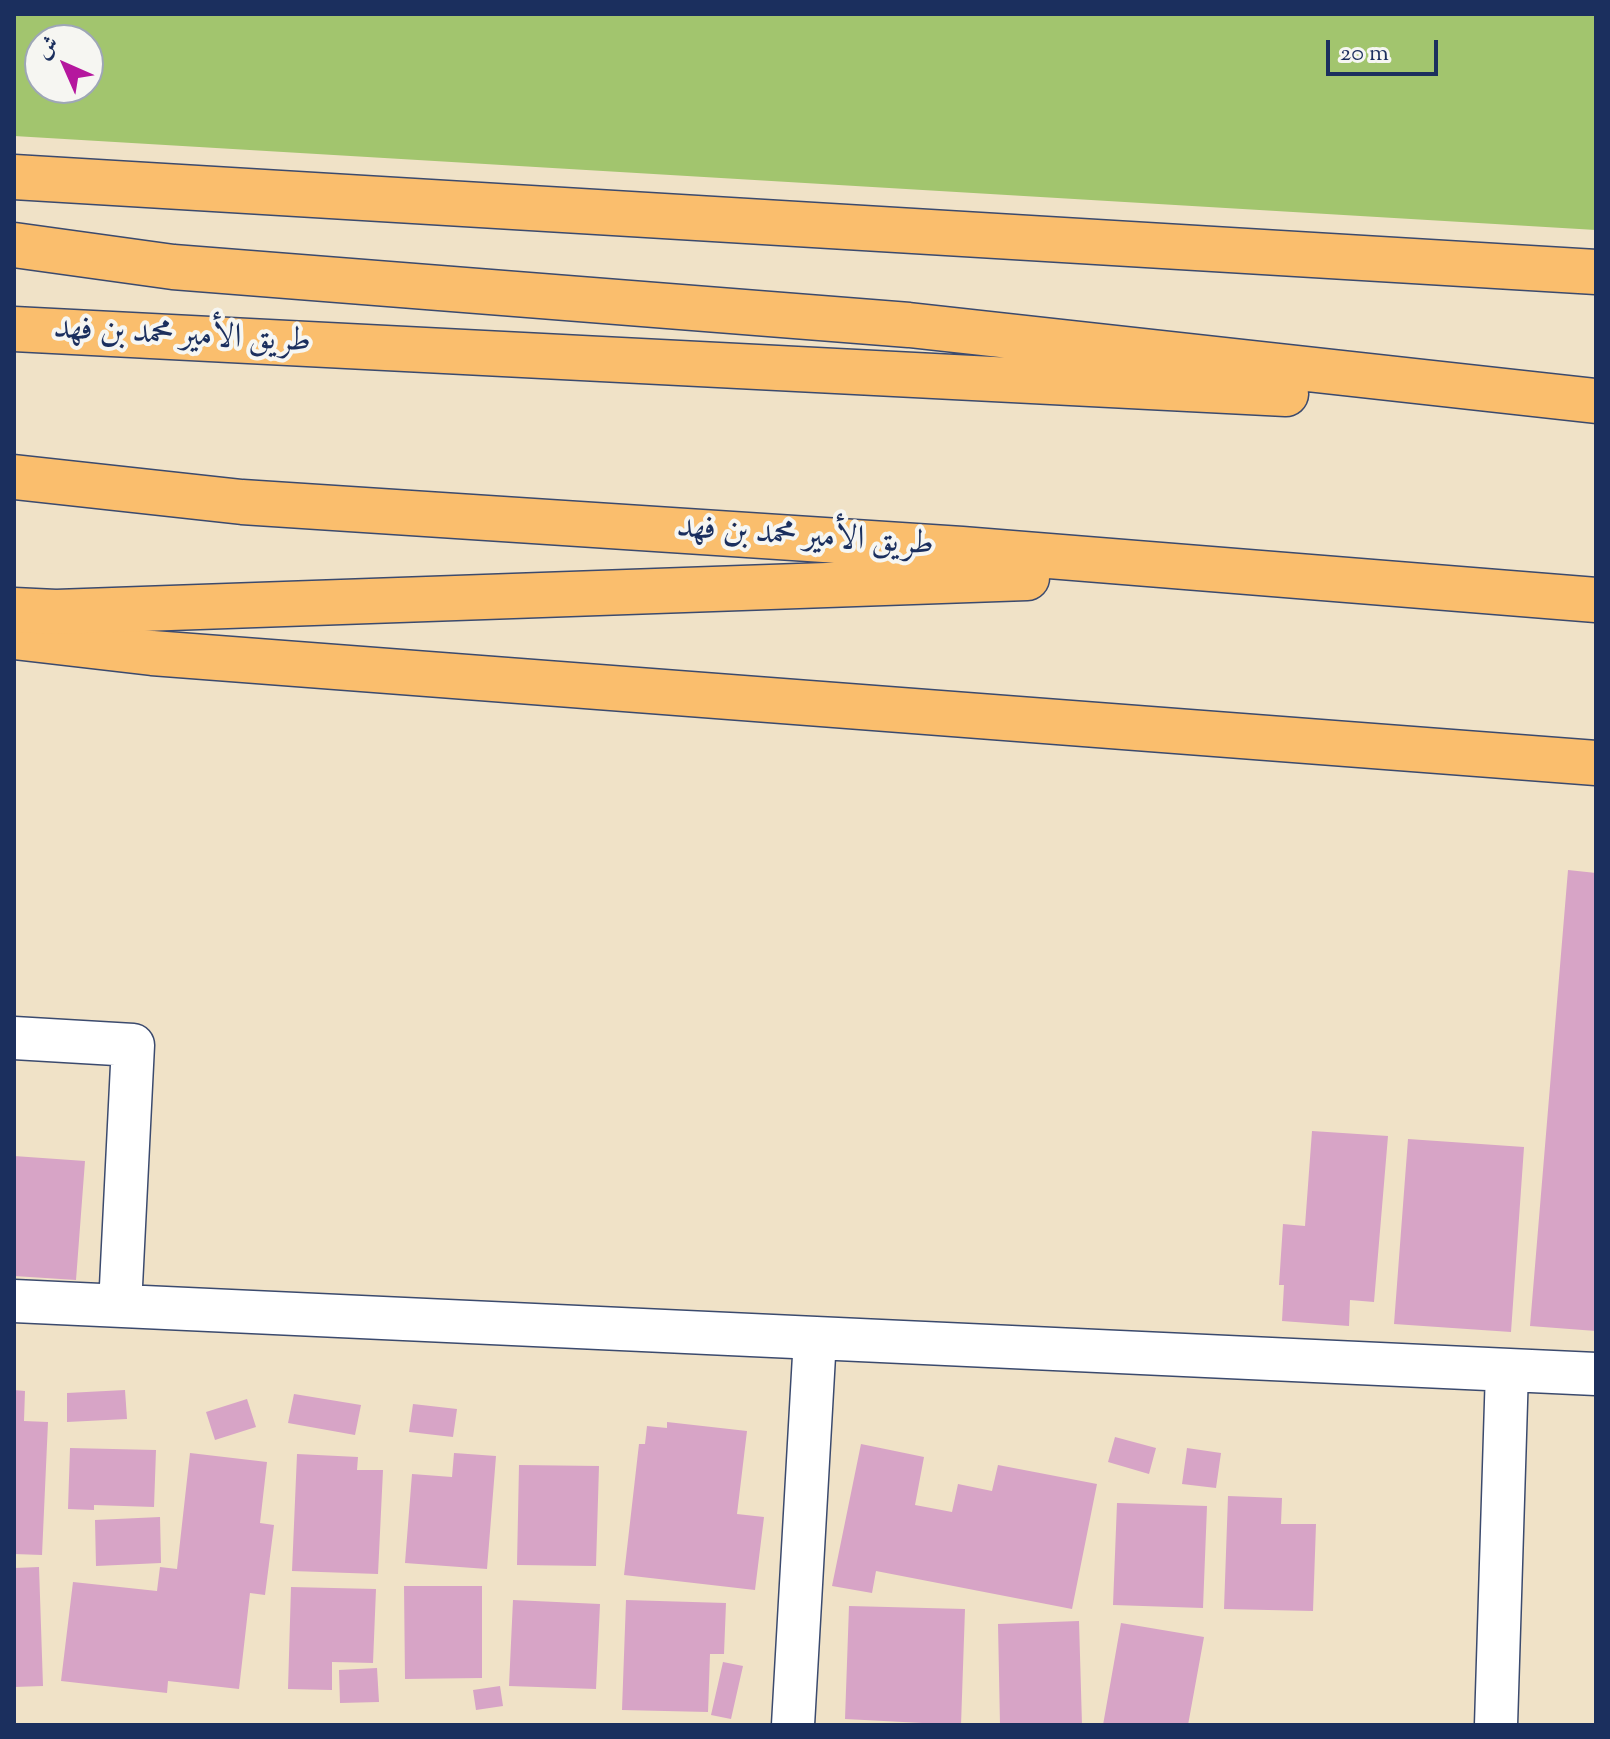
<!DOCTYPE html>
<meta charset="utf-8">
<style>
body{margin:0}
#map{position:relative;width:1610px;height:1739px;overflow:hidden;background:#f0e2c7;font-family:"Sorts Mill Goudy",Amiri,serif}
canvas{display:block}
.frame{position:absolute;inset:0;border:16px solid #1b2f5e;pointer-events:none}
.north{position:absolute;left:24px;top:24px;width:80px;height:80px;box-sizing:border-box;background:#f6f6f2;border:2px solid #9ea6b7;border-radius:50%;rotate:315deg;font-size:22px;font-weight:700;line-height:32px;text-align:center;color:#1b2f5e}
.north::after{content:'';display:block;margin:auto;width:28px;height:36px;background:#b5179e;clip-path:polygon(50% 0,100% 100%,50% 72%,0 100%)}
.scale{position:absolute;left:1326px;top:40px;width:112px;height:36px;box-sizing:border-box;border:4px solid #1b2f5e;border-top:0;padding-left:10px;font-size:24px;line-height:28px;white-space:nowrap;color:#1b2f5e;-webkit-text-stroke:6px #f6f6f2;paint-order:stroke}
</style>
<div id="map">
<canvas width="1610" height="1739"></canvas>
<div class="frame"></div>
<div class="north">ش</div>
<div class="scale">20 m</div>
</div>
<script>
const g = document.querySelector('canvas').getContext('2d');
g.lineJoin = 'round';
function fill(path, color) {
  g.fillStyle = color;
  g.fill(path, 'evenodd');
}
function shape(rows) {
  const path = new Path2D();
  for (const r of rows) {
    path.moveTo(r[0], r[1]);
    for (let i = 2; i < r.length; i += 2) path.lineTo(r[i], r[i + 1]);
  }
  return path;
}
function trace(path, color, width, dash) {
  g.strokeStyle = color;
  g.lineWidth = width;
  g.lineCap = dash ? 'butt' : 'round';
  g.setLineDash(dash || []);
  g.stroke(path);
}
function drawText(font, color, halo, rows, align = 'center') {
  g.font = font + ' "Sorts Mill Goudy",Amiri,serif';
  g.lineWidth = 8;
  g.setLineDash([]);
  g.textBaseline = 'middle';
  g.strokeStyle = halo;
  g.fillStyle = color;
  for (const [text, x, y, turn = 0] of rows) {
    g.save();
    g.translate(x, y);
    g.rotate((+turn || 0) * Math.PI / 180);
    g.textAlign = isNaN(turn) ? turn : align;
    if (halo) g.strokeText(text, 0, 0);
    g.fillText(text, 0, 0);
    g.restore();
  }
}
fill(shape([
 [14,14,1596,14,1596,230,14,136],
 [40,40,88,40,88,88,40,88]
]), '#a2c56e');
fill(shape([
 [1568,870,1596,873,1596,1331,1530,1326],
 [1312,1131,1388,1136,1374,1302,1350,1300,1349,1326,1282,1321,1284,1285,1279,1285,1283,1224,1305,1226],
 [1408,1139,1524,1147,1511,1332,1394,1324],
 [14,1156,85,1161,76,1280,14,1276],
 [14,1390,25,1391,24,1421,48,1422,42,1555,14,1554],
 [125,1390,127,1419,67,1422,67,1393],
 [294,1394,361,1405,355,1435,288,1423],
 [247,1399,256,1427,215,1440,206,1412],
 [413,1404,457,1409,453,1437,409,1432],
 [667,1422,747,1431,737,1514,764,1517,755,1590,624,1575,639,1444,645,1444,647,1426,667,1428],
 [1115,1437,1156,1448,1149,1474,1108,1462],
 [861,1444,924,1457,915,1505,952,1512,958,1484,992,1491,998,1465,1097,1484,1072,1609,876,1571,872,1593,832,1586],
 [70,1448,156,1450,154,1507,94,1505,94,1510,68,1509],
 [1187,1448,1221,1453,1216,1488,1182,1484],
 [190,1453,267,1462,260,1523,274,1525,265,1595,250,1593,239,1689,168,1681,167,1693,61,1681,73,1582,157,1591,160,1567,177,1569],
 [454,1453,496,1456,487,1569,405,1563,412,1474,452,1477],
 [297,1454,358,1457,357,1470,383,1470,378,1574,292,1571],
 [519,1465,599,1466,596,1566,517,1565],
 [1228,1496,1282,1498,1281,1524,1316,1524,1313,1611,1224,1609],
 [1117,1503,1207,1506,1203,1608,1113,1605],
 [160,1517,161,1563,96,1566,95,1520],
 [39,1567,43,1686,14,1687,14,1568],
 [404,1586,482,1586,482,1678,405,1679],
 [291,1587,376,1589,373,1663,332,1662,332,1690,288,1689],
 [513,1600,600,1604,596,1689,509,1686],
 [626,1600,726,1603,724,1654,710,1654,708,1712,622,1710],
 [849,1606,965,1609,961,1725,845,1719],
 [1079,1621,1082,1725,1000,1725,998,1624],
 [1121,1623,1204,1637,1188,1725,1103,1725],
 [723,1662,743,1666,731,1719,711,1715],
 [377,1668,379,1702,340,1703,339,1670],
 [500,1686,503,1706,476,1710,473,1690]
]), '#d7a4c6');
const minor = shape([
 [14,1038,133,1045,120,1306],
 [14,1301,1596,1374],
 [793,1725,815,1338],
 [1496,1725,1507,1370]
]);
const major = shape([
 [14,177,1596,272],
 [14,637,152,653,1596,763]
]);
const highway = shape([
 [14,245,173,267,909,325,1596,401],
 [14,329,1286,394],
 [14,477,242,502,962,549,1596,600],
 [14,610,56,612,1027,578]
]);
trace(minor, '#3b4a6e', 45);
trace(major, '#3b4a6e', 47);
trace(highway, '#3b4a6e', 47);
trace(minor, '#fff', 42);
trace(major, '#fabe6d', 44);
trace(highway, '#fabe6d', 44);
drawText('34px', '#1b2f5e', '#f6f6f2', [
 ["طريق الأمير محمد بن فهد",182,338,3],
 ["طريق الأمير محمد بن فهد",805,539,4]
]);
</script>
